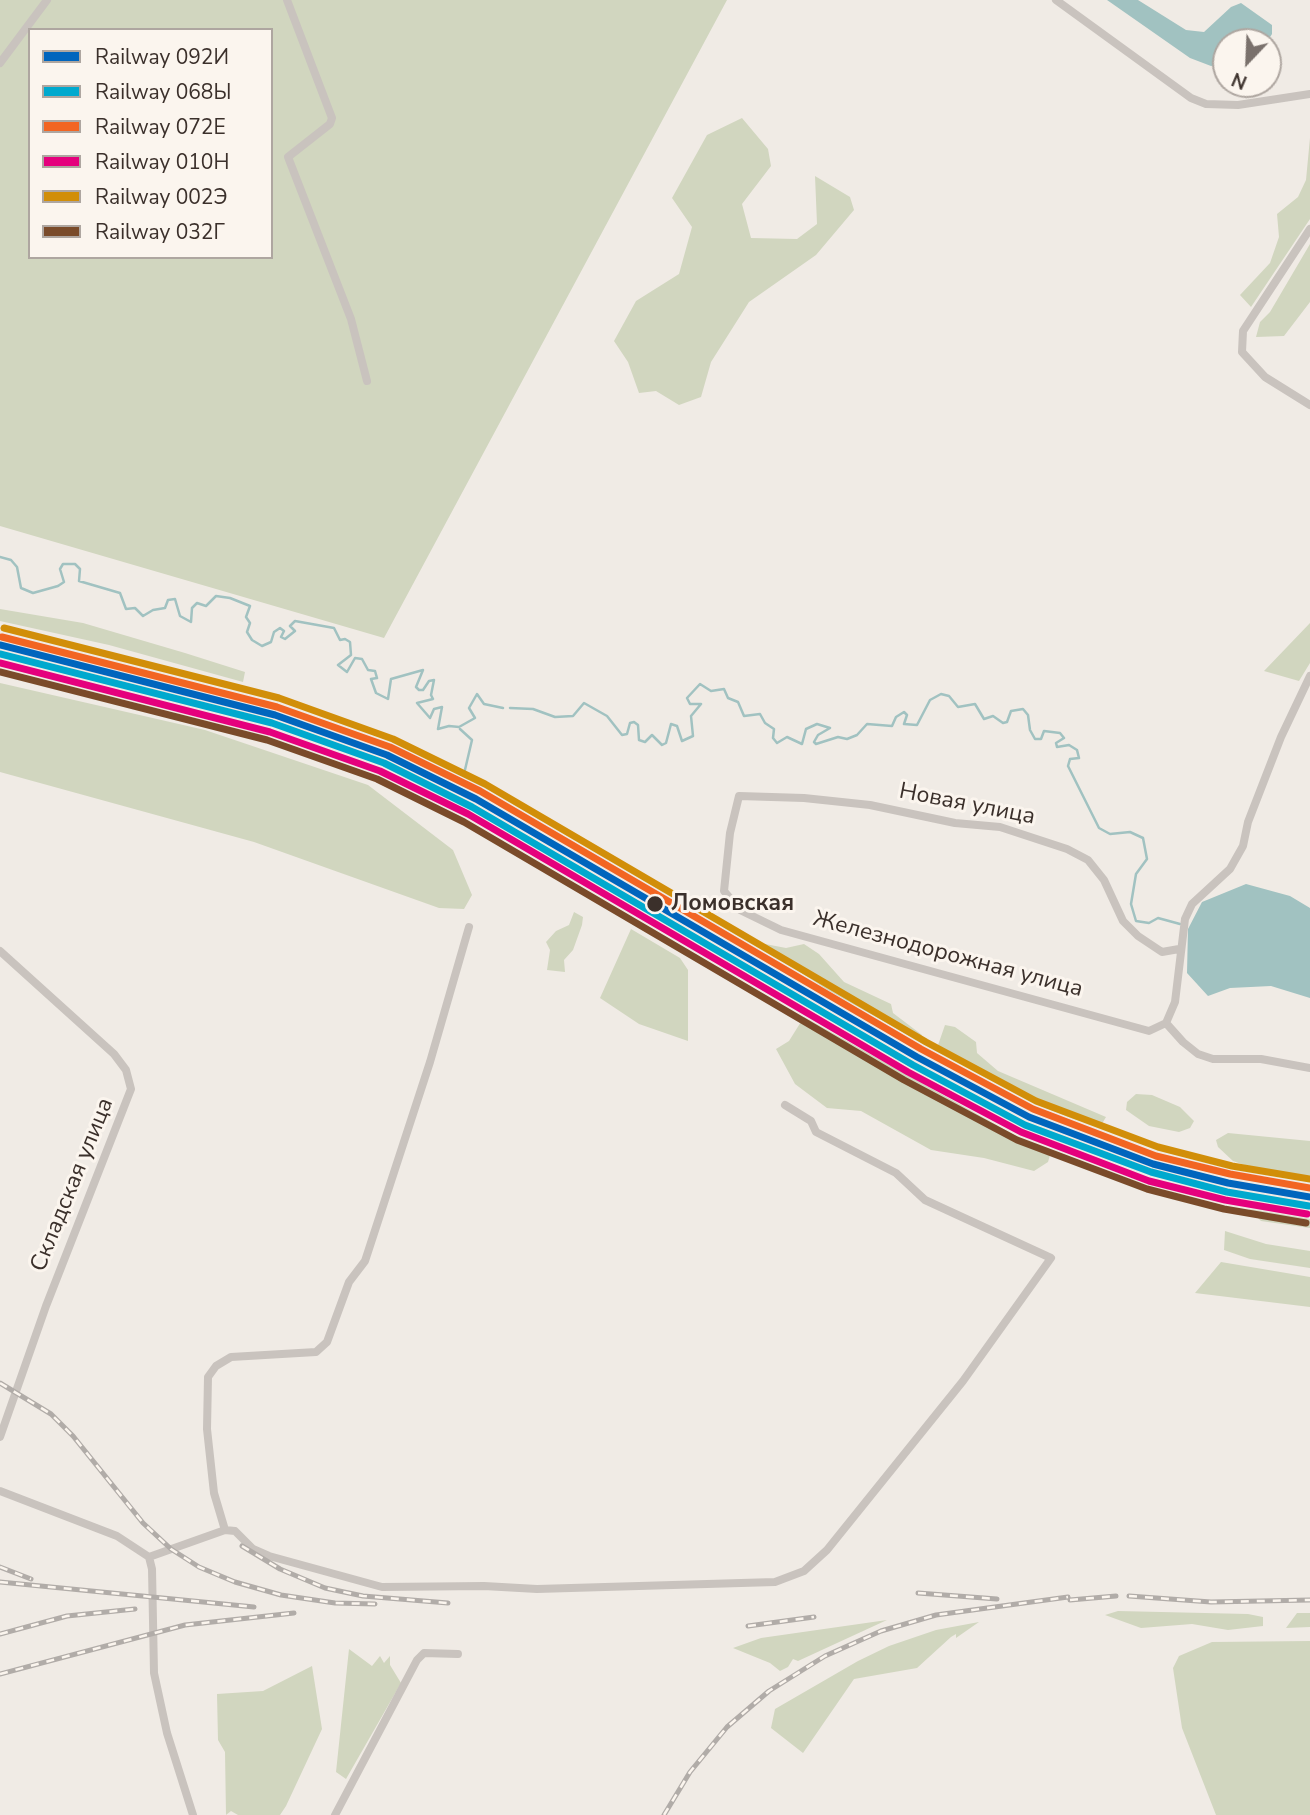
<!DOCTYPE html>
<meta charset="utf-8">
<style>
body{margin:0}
#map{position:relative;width:1310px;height:1815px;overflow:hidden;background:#f0ebe5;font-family:"Nunito Sans",sans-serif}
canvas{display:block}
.legend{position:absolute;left:28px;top:28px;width:245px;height:231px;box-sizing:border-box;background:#fbf5ee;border:2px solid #aea6a0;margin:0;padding:9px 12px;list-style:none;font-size:21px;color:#3b302b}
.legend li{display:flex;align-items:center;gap:14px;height:35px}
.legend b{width:35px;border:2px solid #aea6a0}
.north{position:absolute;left:1212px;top:28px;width:70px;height:70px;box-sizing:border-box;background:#fbf5ee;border:2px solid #aea6a0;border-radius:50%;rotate:203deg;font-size:19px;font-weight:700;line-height:28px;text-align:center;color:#3b302b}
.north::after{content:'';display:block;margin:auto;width:24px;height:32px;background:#7a716c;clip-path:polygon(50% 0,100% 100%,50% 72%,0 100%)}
</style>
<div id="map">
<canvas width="1310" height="1815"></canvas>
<ul class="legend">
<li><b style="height:9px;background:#0065bd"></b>Railway 092И</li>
<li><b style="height:9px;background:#00a9ce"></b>Railway 068Ы</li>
<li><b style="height:9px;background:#f26522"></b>Railway 072Е</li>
<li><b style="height:9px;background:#e5007d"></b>Railway 010Н</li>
<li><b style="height:9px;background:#d18e09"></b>Railway 002Э</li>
<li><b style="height:9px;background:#7a4b2a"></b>Railway 032Г</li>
</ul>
<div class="north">N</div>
</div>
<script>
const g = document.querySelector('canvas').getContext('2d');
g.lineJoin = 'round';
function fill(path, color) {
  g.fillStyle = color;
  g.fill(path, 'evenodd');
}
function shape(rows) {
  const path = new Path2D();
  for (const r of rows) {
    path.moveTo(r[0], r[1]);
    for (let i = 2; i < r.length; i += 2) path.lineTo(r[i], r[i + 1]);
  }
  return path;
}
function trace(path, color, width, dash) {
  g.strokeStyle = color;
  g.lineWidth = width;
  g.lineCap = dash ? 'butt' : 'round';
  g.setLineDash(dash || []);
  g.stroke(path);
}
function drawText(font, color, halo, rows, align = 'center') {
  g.font = font + ' "Nunito Sans",sans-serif';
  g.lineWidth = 6;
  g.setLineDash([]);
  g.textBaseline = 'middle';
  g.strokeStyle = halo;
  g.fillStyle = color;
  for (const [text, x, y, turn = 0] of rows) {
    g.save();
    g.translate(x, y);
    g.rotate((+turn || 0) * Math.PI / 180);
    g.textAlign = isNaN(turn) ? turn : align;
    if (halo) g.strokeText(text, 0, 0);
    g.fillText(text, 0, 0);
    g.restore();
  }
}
fill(shape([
 [0,0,727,0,384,638,0,526],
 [30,30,271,30,271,257,30,257],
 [742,118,768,149,771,166,742,204,751,238,797,239,817,224,815,176,850,197,854,210,816,255,749,302,711,362,701,397,679,405,656,391,639,393,628,362,614,341,636,301,679,274,692,227,672,198,707,135],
 [1310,138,1310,219,1251,307,1240,295,1270,263,1279,237,1277,214,1298,197,1306,180],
 [1310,244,1310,302,1284,336,1256,337,1260,322,1270,312],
 [0,609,83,623,185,653,245,672,243,682,109,645,0,621],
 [1310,623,1310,663,1299,681,1264,671],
 [0,683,205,730,368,785,453,850,472,895,464,909,439,908,254,842,0,772],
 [574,912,583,917,582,925,573,950,564,960,565,972,547,970,550,950,546,942,556,931,569,925],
 [631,929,680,958,688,970,688,1041,639,1024,600,998],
 [765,944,786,948,804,944,819,954,844,982,891,1004,893,1013,922,1035,919,1039,910,1036,826,989,765,949],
 [804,1017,1050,1155,1048,1162,1034,1171,984,1158,931,1150,861,1111,827,1108,795,1084,776,1049,789,1041],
 [945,1025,955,1027,976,1042,977,1053,998,1071,1106,1117,1100,1127,1071,1118,1041,1106,965,1065,937,1048],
 [1136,1094,1152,1095,1180,1107,1194,1121,1190,1128,1179,1132,1149,1126,1126,1110,1127,1102],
 [1228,1133,1310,1141,1310,1176,1259,1170,1233,1161,1218,1147,1216,1140],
 [1249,1209,1310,1219,1310,1228,1261,1221],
 [1225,1231,1266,1244,1310,1251,1310,1268,1250,1259,1224,1250],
 [1221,1262,1310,1277,1310,1307,1195,1293],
 [1118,1611,1248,1614,1263,1617,1263,1626,1228,1630,1192,1624,1141,1628,1105,1615],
 [1297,1613,1310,1613,1310,1627,1286,1628],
 [887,1620,798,1661,793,1659,788,1667,780,1671,770,1663,733,1648,761,1638],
 [979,1622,956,1638,956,1634,951,1637,917,1668,854,1679,803,1753,771,1728,775,1709,858,1661,889,1646,936,1630],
 [1310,1641,1310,1815,1216,1815,1182,1728,1173,1668,1179,1656,1212,1642],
 [349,1649,372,1666,380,1656,384,1663,390,1656,390,1665,401,1683,346,1779,336,1772],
 [312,1666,322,1729,286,1806,280,1815,238,1815,231,1811,226,1815,225,1752,218,1740,217,1694,263,1691]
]), '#d1d6bf');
fill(shape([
 [1107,0,1138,0,1186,30,1204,32,1231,7,1241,3,1272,25,1272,34,1267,42,1226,42,1226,64,1211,66,1190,58],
 [1246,884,1290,896,1310,908,1310,998,1271,986,1230,988,1208,996,1187,973,1188,929,1202,902]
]), '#a1c2c1');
trace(shape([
 [0,557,11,560,17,567,21,588,33,593,58,586,64,582,60,569,63,564,75,564,80,569,79,581,120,593,126,609,135,608,143,616,153,610,165,608,168,600,175,599,180,616,191,622,192,608,197,603,206,606,216,596,230,598,250,606,246,617,250,623,247,632,252,640,262,646,271,642,274,632,280,628,284,631,281,637,285,639,295,631,290,626,295,621,334,628,340,640,345,639,350,642,351,655,338,665,347,672,355,658,362,659,368,670,375,671,377,678,371,679,376,693,388,699,391,679,423,670,416,687,419,690,423,690,429,681,434,680,431,695,433,699,417,703,430,718,434,709,442,707,438,729,449,726,459,727,475,718,469,708,477,694,484,704,503,708],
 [510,708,533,709,555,717,573,716,584,703,607,716,622,735,627,734,630,723,634,722,638,725,639,740,645,742,652,735,662,745,666,743,671,724,677,726,682,741,693,736,691,716,701,704,690,704,687,698,700,684,711,691,724,689,728,698,738,702,744,716,760,714,765,723,774,729,773,738,777,743,787,737,802,744,806,729,817,724,830,728,818,735,814,742,816,744,838,737,847,739,857,735,867,724,892,726,896,717,904,712,907,715,904,724,917,725,930,700,941,694,949,696,958,707,975,704,984,719,993,716,1003,723,1007,722,1011,711,1023,709,1028,715,1030,730,1035,739,1041,739,1044,731,1060,733,1064,738,1056,743,1057,747,1069,745,1077,750,1079,758,1070,759,1068,766,1099,828,1110,834,1130,832,1143,838,1147,859,1136,874,1131,904,1136,921,1149,923,1158,918,1180,924],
 [460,729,472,740,464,774]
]), '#a1c2c1', 2.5);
trace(shape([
 [287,0,332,118,330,124,288,157,351,319,367,381],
 [1056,0,1191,98,1206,104,1238,105,1310,94],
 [0,63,47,0],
 [1310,229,1243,331,1242,352,1265,377,1310,405],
 [1179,949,1162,952,1138,936,1123,921,1104,880,1088,860,1067,849,1000,827,955,823,870,805,804,798,739,796,730,833,724,891,740,910,781,930,1149,1031,1166,1023,1175,1002,1185,919,1192,904,1230,869,1243,846,1248,822,1281,737,1310,676],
 [0,951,114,1054,126,1070,131,1089,46,1306,0,1437],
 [1166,1023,1183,1042,1198,1054,1213,1059,1261,1059,1310,1068],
 [0,1491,117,1536,149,1557,152,1569,154,1673,167,1733,193,1815],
 [225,1530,214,1493,207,1429,208,1377,216,1366,231,1357,316,1352,327,1342,349,1282,365,1261,430,1062,469,927],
 [149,1557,225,1530,235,1531,253,1549,269,1556,382,1587,484,1586,537,1589,775,1582,804,1571,827,1550,963,1381,1051,1258,925,1200,896,1173,816,1132,811,1121,785,1105],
 [335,1815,417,1660,424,1653,458,1654]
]), '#c9c3be', 8);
const rail = shape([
 [0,1383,51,1414,73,1436,143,1523,171,1549,199,1567,235,1582,281,1595,335,1603,375,1604],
 [242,1546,280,1569,325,1588,363,1596,448,1603],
 [0,1567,31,1579],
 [0,1582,254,1607],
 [918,1593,997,1599],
 [1129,1596,1211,1602,1310,1600],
 [1070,1600,1116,1596],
 [748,1626,814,1617],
 [0,1634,67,1616,135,1609],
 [0,1674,185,1625,294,1613],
 [664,1815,690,1772,727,1727,769,1691,825,1656,881,1631,936,1615,1068,1597]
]);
trace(rail, '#b1aca8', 5);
trace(rail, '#fbf5ee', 2.5, [8]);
trace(shape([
 [0,645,275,715,387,755,476,799,917,1057,1029,1117,1153,1164,1228,1183,1310,1197]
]), '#0065bd', 7);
trace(shape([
 [0,654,272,723,384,763,472,807,913,1065,1025,1125,1151,1172,1227,1192,1309,1206]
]), '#00a9ce', 7);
trace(shape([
 [2,637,277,707,390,747,480,791,921,1049,1033,1109,1156,1156,1230,1174,1310,1188]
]), '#f26522', 7);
trace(shape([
 [0,663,270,732,380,771,468,814,908,1072,1021,1132,1149,1181,1225,1200,1307,1214]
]), '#e5007d', 7);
trace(shape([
 [4,628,279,698,393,739,485,784,926,1042,1036,1101,1158,1147,1232,1166,1310,1179]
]), '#d18e09', 7);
trace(shape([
 [0,672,267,740,377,779,464,822,904,1080,1017,1140,1147,1189,1224,1209,1306,1223]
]), '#7a4b2a', 7);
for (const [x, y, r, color] of [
 [655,904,9,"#3b302b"]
]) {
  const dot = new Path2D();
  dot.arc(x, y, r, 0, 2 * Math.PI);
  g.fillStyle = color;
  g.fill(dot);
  trace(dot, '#fbf5ee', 2.5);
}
drawText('23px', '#3b302b', '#fbf5ee', [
 ["Новая улица",967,805,11],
 ["Железнодорожная улица",948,955,15],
 ["Складская улица",73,1185,-68]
]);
drawText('bold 23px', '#3b302b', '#fbf5ee', [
 ["Ломовская",671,904]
], 'left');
</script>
